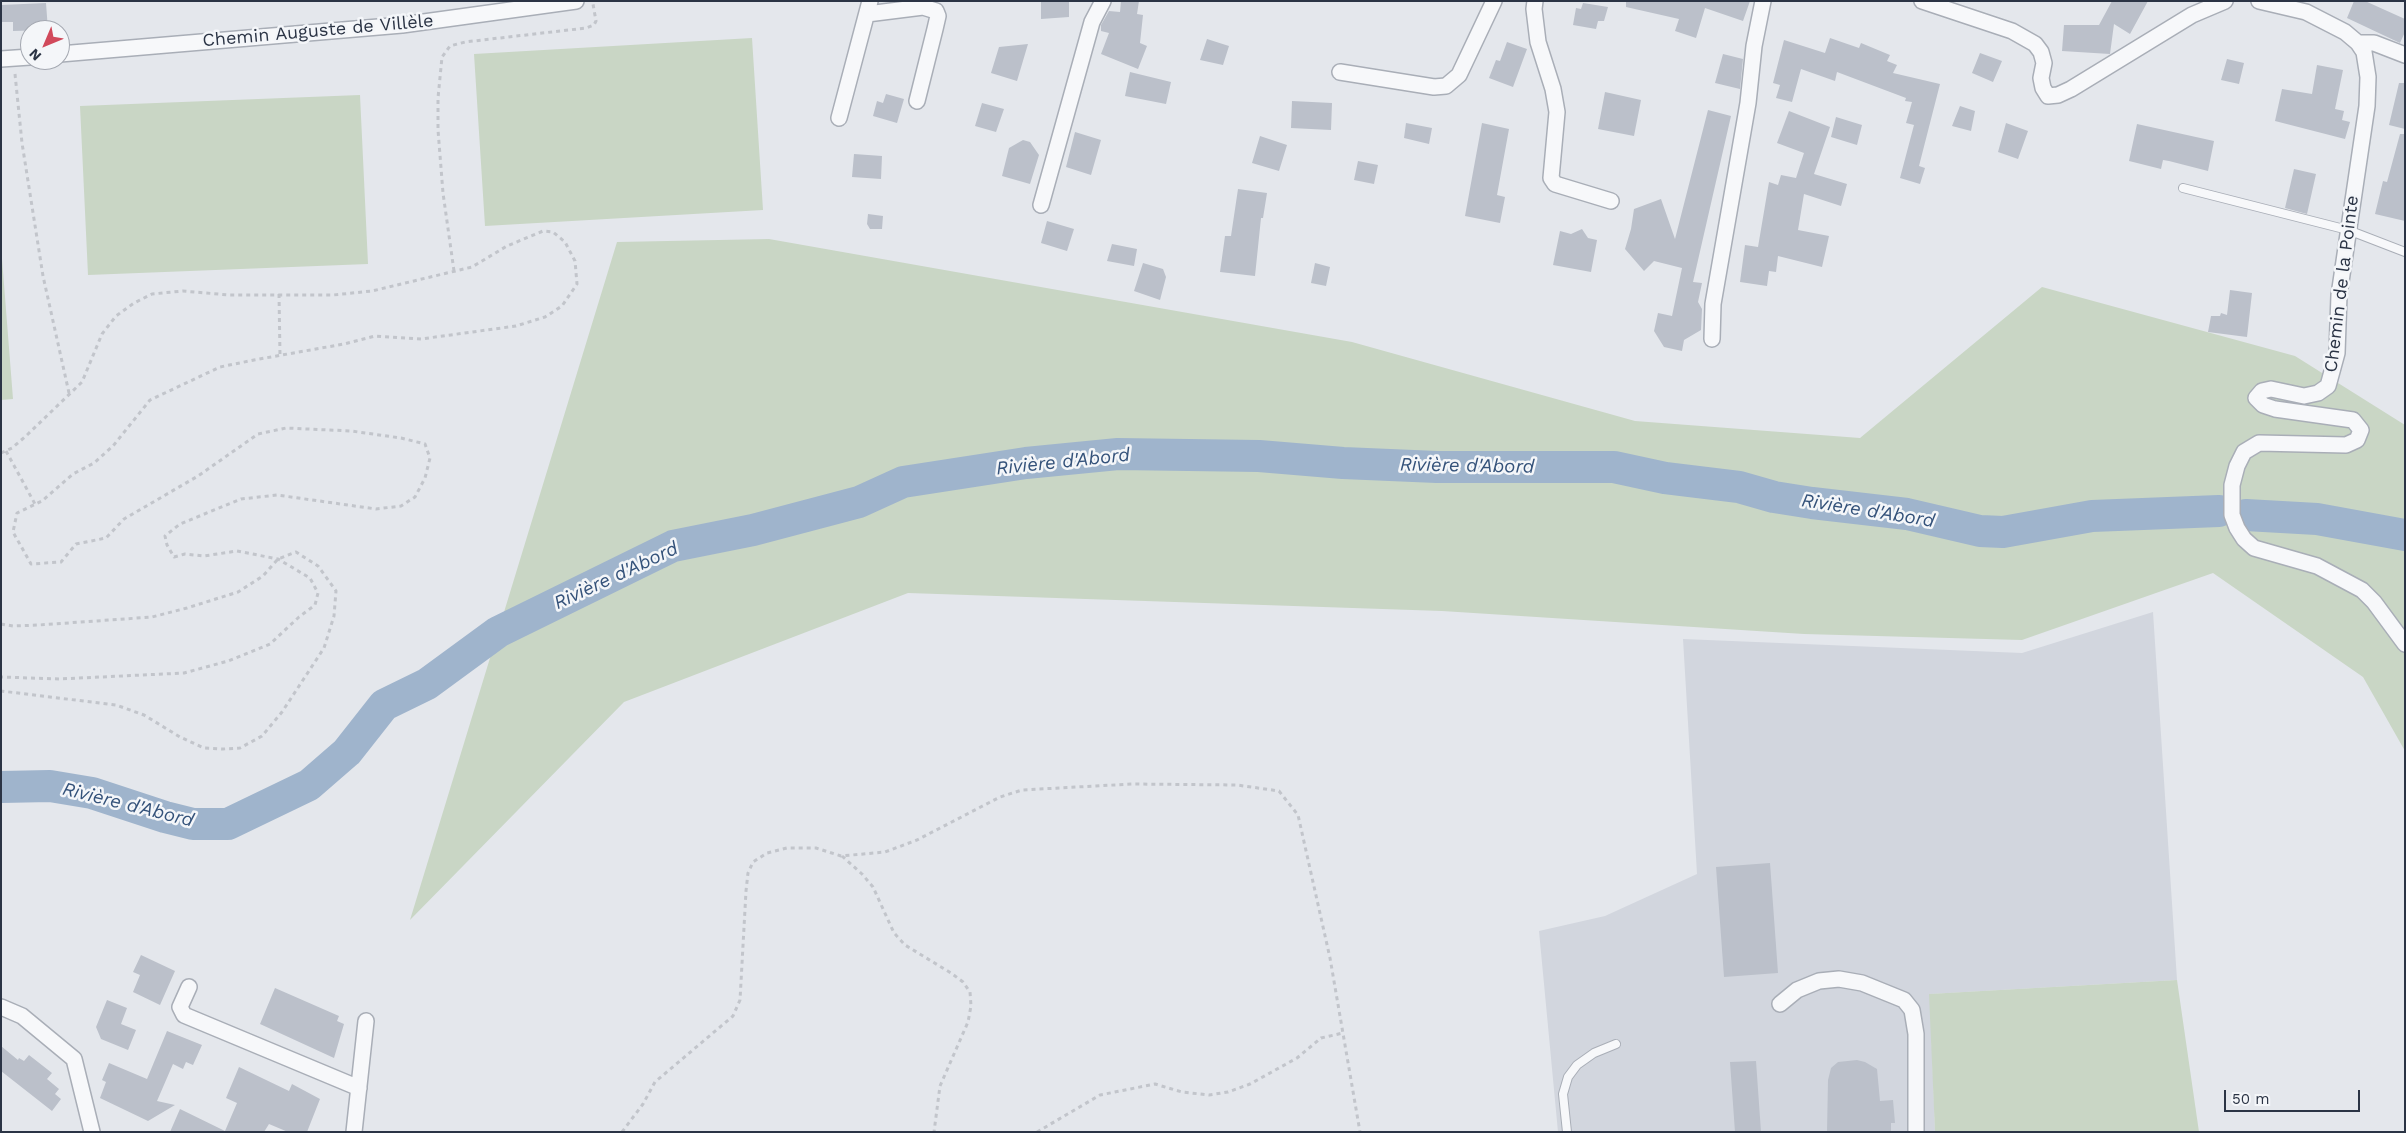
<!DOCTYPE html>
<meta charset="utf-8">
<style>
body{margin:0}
#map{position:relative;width:2406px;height:1133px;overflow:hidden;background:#e4e7ec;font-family:"Work Sans",sans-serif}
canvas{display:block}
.frame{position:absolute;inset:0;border:2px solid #2b3445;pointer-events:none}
.north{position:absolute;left:20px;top:20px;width:50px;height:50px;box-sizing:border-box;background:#f4f6f9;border:1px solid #a4a8b1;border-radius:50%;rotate:225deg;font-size:14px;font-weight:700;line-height:20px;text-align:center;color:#2b3445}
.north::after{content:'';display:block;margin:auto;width:18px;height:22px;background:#d1495b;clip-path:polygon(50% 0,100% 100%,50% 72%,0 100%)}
.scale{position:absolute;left:2224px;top:1090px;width:136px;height:22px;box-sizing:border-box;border:2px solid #2b3445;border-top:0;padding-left:6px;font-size:15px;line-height:18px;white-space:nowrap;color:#2b3445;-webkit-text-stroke:4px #f4f6f9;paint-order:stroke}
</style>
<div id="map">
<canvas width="2406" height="1133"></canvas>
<div class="frame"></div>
<div class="north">N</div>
<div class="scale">50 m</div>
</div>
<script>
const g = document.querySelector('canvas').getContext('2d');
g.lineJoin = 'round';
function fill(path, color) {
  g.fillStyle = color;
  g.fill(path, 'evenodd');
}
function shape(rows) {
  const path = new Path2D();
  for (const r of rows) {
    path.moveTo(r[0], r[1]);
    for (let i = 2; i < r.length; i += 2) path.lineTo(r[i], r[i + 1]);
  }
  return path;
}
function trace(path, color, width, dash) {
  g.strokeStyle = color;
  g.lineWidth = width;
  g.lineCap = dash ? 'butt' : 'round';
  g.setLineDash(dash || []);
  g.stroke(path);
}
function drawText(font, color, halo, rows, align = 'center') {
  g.font = font + ' "Work Sans",sans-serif';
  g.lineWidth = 5;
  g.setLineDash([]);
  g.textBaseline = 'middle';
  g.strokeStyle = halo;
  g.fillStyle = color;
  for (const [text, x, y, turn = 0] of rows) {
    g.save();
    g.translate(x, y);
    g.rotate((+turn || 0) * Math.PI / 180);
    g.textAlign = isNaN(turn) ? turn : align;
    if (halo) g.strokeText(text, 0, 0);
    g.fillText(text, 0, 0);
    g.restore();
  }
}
fill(shape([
 [2153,612,2177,980,1930,994,1935,1132,1558,1132,1539,931,1605,916,1697,874,1683,639,2022,653]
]), '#d2d6de');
fill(shape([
 [752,38,763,210,485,226,474,54],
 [360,95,368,264,88,275,80,106],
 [769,239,1352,342,1635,421,1860,438,2042,287,2295,356,2405,425,2405,751,2363,677,2213,573,2022,640,1804,634,1442,611,908,593,624,702,410,920,617,242],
 [1,246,13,399,1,400],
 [2177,980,2199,1132,1935,1132,1929,994]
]), '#c9d6c5');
trace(shape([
 [2246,515,2317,519,2405,535],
 [1,787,50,786,92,793,165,817,193,824,228,824,309,785,347,752,384,705,427,684,498,632,673,546,753,530,859,502,903,482,1026,463,1118,454,1259,456,1343,463,1437,467,1614,467,1665,478,1739,487,1774,497,1812,503,1907,514,1980,531,2003,532,2092,516,2219,511]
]), '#9fb4cc', 32);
fill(shape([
 [1041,1,1069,1,1069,17,1041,19],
 [1121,1,1139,1,1137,14,1143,15,1140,43,1147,46,1138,69,1101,54,1109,33,1101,31,1101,25,1109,11,1120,12],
 [1626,1,1750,1,1743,21,1705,8,1696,38,1675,31,1679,19,1626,7],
 [2112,1,2148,1,2130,34,2114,24,2110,54,2062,51,2064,25,2099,25],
 [2354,1,2365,1,2405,19,2405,32,2400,43,2347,18],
 [46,3,48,30,13,31,13,22,1,22,1,5],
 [1583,3,1608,7,1604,21,1598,21,1596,29,1573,25,1576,8,1581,9],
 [1830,38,1859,48,1861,43,1890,55,1887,61,1897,65,1893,73,1940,84,1919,166,1925,168,1920,184,1900,178,1914,125,1906,123,1912,102,1905,101,1906,98,1837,72,1835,81,1801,69,1792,102,1776,98,1780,85,1773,83,1784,40,1825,53],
 [1207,39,1229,46,1223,65,1200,60],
 [1507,42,1527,49,1513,87,1489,78,1496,60,1500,61],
 [1028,44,1017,81,991,73,999,47],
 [1980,53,2002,61,1993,82,1972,73],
 [1723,54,1743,59,1740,89,1715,83],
 [2227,59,2244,63,2239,84,2221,80],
 [2317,65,2343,70,2335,109,2344,111,2342,120,2350,122,2345,139,2275,121,2282,89,2312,94],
 [1130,72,1171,82,1166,104,1125,96],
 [2399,83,2405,83,2405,129,2389,125],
 [1605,92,1641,100,1634,136,1598,129],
 [886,94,904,99,897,123,873,116,877,101,883,103],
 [1292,101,1332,103,1331,130,1291,128],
 [982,103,1004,109,996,132,975,126],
 [1960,106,1975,111,1971,131,1952,126],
 [1708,110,1731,116,1693,282,1702,283,1698,302,1702,309,1701,330,1684,340,1682,351,1664,347,1654,331,1658,313,1672,316,1682,268,1654,261,1644,271,1625,249,1631,229,1634,209,1661,199,1675,239],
 [1789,111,1830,127,1814,174,1847,184,1841,206,1804,194,1798,230,1829,236,1822,267,1778,256,1776,272,1769,271,1767,286,1740,282,1745,245,1758,247,1769,182,1778,185,1781,175,1796,178,1804,153,1777,143],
 [1836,117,1862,125,1857,145,1831,137],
 [1406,123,1432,128,1429,144,1404,138],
 [1482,123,1509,129,1497,195,1505,197,1500,223,1465,216],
 [2006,123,2028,131,2018,159,1998,152],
 [2137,124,2214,141,2208,171,2169,161,2163,160,2161,169,2129,161],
 [1075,132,1101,140,1091,175,1066,167],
 [2400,134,2405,134,2405,221,2375,214,2383,181,2387,182],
 [1260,136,1287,145,1279,171,1252,163],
 [1023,140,1030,142,1039,155,1030,184,1002,176,1009,148],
 [854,154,882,156,881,179,852,177],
 [1358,161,1378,165,1374,184,1354,180],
 [2294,169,2316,174,2307,214,2285,208],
 [1238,189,1267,193,1263,218,1261,218,1255,276,1220,272,1225,236,1231,236],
 [868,214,883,216,882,229,870,229,867,224],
 [1047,221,1074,229,1067,251,1041,243],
 [1582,229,1588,238,1597,240,1591,272,1553,265,1560,231,1571,234],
 [1112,244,1137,249,1134,266,1107,261],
 [1143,263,1163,269,1166,277,1160,300,1134,291],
 [1315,263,1330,267,1326,286,1311,283],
 [2230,290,2252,293,2247,337,2208,332,2211,316,2220,316,2221,313,2227,315],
 [1770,863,1778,973,1724,977,1716,867],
 [141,955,175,971,160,1005,133,992,140,975,133,972],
 [275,988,339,1016,337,1021,344,1024,334,1058,260,1024],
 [107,1000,127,1008,121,1024,136,1030,128,1050,101,1039,96,1027],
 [167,1031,202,1045,193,1065,186,1062,183,1069,173,1064,157,1101,175,1105,148,1121,100,1098,106,1082,102,1080,109,1063,147,1079],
 [1,1046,18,1060,19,1058,24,1061,29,1055,52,1073,47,1079,59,1089,55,1094,61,1099,52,1111,1,1071],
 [1857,1060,1865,1062,1877,1069,1880,1101,1893,1100,1895,1123,1891,1123,1891,1132,1827,1132,1828,1080,1831,1068,1838,1062],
 [1756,1061,1761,1132,1735,1132,1730,1062],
 [239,1067,289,1091,292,1084,320,1099,307,1132,288,1132,269,1124,264,1132,170,1132,180,1109,225,1131,237,1103,226,1098]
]), '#bbc0ca');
const lane = shape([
 [2183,188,2348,230,2405,252],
 [1567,1132,1563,1094,1568,1077,1577,1065,1594,1053,1616,1044]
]);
const street = shape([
 [1535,1,1534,9,1538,42,1553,89,1557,112,1551,178,1555,184,1611,201],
 [1922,1,2012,31,2035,44,2041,52,2044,63,2041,78,2043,88,2048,96,2058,95,2071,89,2192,15,2225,1],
 [2259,1,2306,12,2345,32,2358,43,2364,52,2368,77,2367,106,2339,295,2337,353,2328,386,2318,393,2304,396,2271,389,2262,391,2256,398,2263,405,2275,409,2353,420,2361,430,2357,440,2346,445,2259,443,2244,452,2237,466,2232,485,2232,515,2237,528,2244,539,2254,548,2317,566,2362,590,2374,602,2405,644],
 [867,14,923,7,936,11,938,16,935,29,917,101],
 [2358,43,2374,43,2405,55],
 [60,54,402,25,576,1],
 [1,59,30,57],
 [1340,72,1434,87,1446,86,1459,75,1494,1],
 [839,118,870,1],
 [1041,205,1092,22,1103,1],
 [1712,339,1713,304,1748,103,1754,46,1763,1],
 [189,987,180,1007,184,1015,359,1088],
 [1780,1004,1797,990,1819,981,1839,979,1862,983,1904,1000,1912,1010,1916,1034,1916,1132],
 [1,1007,22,1016,74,1059,92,1132],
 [354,1132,366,1021]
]);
trace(lane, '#a9aeb7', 10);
trace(street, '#a9aeb7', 18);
trace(shape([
 [15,74,22,143,43,276,69,393],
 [454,271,443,193,438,130,438,98,442,57,450,46,465,42,586,28,594,25,596,21,593,4],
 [279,294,280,356],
 [6,451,35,504],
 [1,453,12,448,26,436,82,382,102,334,116,316,134,303,152,294,183,291,229,295,333,295,372,291,472,267,507,246,543,231,553,232,565,242,575,261,577,284,562,306,545,317,516,326,421,339,375,336,344,344,254,360,220,367,150,400,113,446,94,463,73,474,42,501,17,513,13,532,31,564,61,562,76,544,106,538,124,519,198,476,258,434,286,428,351,431,401,438,425,444,430,458,425,478,415,497,401,506,376,509,277,495,241,499,180,524,165,536,167,545,174,557,185,554,204,556,237,551,278,559,310,578,318,593,315,605,299,617,270,644,228,661,184,673,59,679,1,677],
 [1,624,13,626,39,625,152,617,187,608,238,592,263,576,278,559,296,552,318,566,336,591,334,616,324,648,282,712,262,736,240,748,223,749,204,748,180,737,144,715,116,705,1,691],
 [842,856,862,874,873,887,894,933,905,945,951,973,963,982,970,992,971,1006,968,1022,940,1086,934,1132],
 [622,1132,643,1104,655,1082,733,1016,740,1000,746,891,748,873,753,862,767,853,787,848,816,848,841,856,885,852,917,840,1000,797,1022,790,1132,784,1237,785,1279,791,1298,815,1330,958,1360,1132],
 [1037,1132,1100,1095,1155,1084,1182,1092,1209,1095,1228,1092,1250,1084,1297,1058,1321,1038,1343,1033]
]), '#c2c5cb', 3, [4, 4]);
trace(lane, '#f7f8fa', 8);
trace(street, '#f7f8fa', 15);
drawText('18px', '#2b3445', '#f4f6f9', [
 ["Chemin Auguste de Villèle",318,31,-5],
 ["Chemin de la Pointe",2342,284,-83]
]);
drawText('italic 19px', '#34527a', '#f4f6f9', [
 ["Rivière d'Abord",1063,462,-6],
 ["Rivière d'Abord",1467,466,1],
 ["Rivière d'Abord",1868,511,9],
 ["Rivière d'Abord",616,576,-25],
 ["Rivière d'Abord",128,805,14]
]);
</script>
